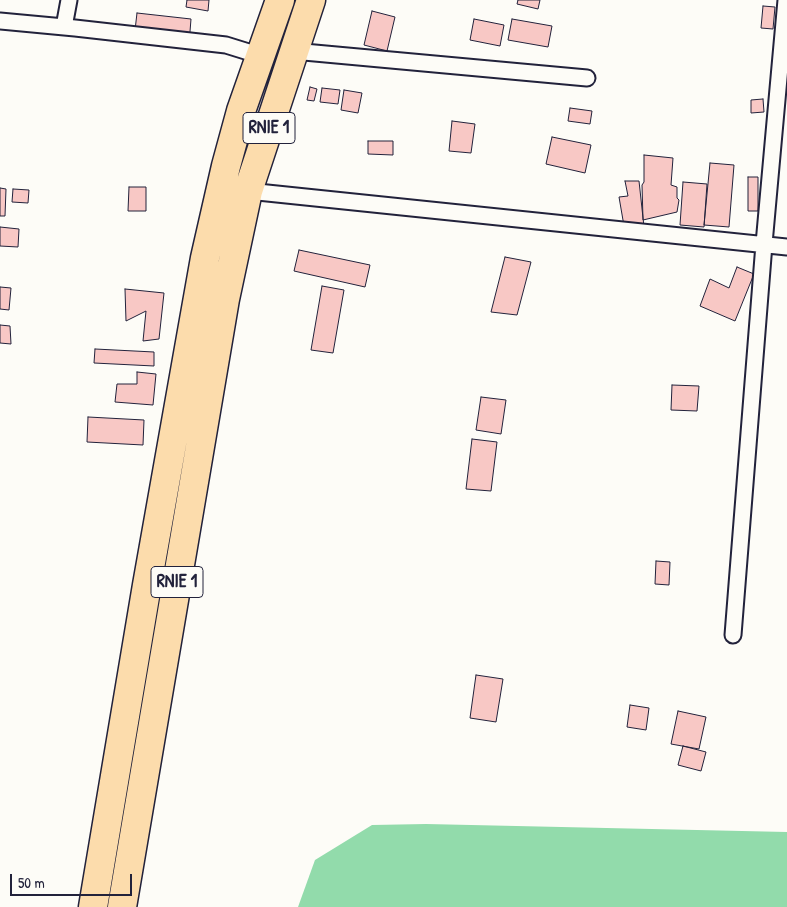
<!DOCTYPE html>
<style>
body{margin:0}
#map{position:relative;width:787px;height:907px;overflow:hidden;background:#fdfcf7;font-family:"Patrick Hand",sans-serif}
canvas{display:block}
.scale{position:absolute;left:10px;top:874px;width:122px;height:22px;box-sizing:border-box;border:2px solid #22223b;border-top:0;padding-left:6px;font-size:15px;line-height:18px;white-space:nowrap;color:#22223b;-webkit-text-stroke:4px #fdfcf7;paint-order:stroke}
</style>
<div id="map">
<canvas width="787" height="907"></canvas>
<div class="scale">50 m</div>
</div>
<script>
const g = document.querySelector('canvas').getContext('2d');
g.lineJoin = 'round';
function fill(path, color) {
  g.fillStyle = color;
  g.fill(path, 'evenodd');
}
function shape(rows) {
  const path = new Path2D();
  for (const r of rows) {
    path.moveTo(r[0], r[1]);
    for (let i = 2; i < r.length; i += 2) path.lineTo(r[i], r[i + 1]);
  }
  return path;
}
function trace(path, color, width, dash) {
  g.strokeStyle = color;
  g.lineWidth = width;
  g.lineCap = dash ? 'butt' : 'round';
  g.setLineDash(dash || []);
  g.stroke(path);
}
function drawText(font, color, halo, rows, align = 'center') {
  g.font = font + ' "Patrick Hand",sans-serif';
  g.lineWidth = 4;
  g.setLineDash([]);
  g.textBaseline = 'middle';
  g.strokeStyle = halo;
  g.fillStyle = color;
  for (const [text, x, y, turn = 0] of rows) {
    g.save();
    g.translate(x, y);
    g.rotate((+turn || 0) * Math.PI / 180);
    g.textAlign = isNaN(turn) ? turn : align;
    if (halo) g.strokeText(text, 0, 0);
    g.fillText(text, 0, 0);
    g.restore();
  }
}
fill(shape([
 [426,824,787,832,787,907,298,907,315,860,372,825]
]), '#92dbab');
const building = shape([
 [187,0,209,0,208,11,186,7,187,0],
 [518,0,540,0,538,9,517,4,518,0],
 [763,6,775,7,773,29,761,28,763,6],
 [372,11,395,17,387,51,364,45,372,11],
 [137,13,191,19,189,44,134,39,137,13],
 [474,19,504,25,500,46,470,40,474,19],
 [512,19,552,26,548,47,508,40,512,19],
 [310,87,317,89,314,101,307,100,310,87],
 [322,88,340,90,338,104,320,102,322,88],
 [344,90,362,93,358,113,341,110,344,90],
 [763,99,764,112,751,113,751,100,763,99],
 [570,108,592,111,590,124,568,121,570,108],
 [452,121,475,124,471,153,449,151,452,121],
 [552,137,591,145,585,173,546,164,552,137],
 [368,141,393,141,393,155,368,154,368,141],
 [644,155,673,158,671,185,677,187,677,198,679,200,677,212,643,220,642,185,644,182,644,155],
 [710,163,734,165,729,227,704,225,710,163],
 [748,177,758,177,758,211,748,211,748,177],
 [625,181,639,181,644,227,624,226,619,197,628,196,625,181],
 [683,182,707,184,704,227,680,225,683,182],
 [129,187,146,187,146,211,128,211,129,187],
 [0,188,6,189,5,216,0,216,0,188],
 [13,189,29,190,28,203,12,202,13,189],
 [0,227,19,229,18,247,0,246,0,227],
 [299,250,370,265,365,287,294,271,299,250],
 [505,257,531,262,517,315,491,312,505,257],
 [737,267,754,274,735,321,700,306,710,279,729,288,737,267],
 [322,286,344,290,333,353,311,350,322,286],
 [0,287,11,288,9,310,0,309,0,287],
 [125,289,164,293,159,339,143,341,146,311,126,321,125,289],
 [0,325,10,326,11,344,0,343,0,325],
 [95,349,154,352,154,366,94,363,95,349],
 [137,372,156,374,153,405,115,402,117,384,137,384,137,372],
 [672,385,699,386,697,411,671,410,672,385],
 [481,397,506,400,501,434,476,430,481,397],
 [88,417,144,420,143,445,87,442,88,417],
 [472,439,497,442,491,491,466,489,472,439],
 [656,561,670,562,669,585,655,584,656,561],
 [476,675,503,679,496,722,470,718,476,675],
 [630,705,649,708,646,730,627,727,630,705],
 [678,711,706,717,699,749,671,744,678,711],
 [683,746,706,752,701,771,678,765,683,746]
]);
fill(building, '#f8c8c5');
trace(building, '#22223b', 1);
const street = shape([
 [0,21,75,28,226,45,255,54,260,54],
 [64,27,69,0],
 [293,51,587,78],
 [248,191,787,247],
 [733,635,764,244,786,0]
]);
const highway = shape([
 [93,907,147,585,205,258,226,166,241,111,280,0],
 [122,907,225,299,248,191,311,0]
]);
trace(street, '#22223b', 19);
trace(highway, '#22223b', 31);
trace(street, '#fdfcf7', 15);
trace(highway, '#fcdcac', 28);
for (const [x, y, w] of [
 [269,128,52],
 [177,582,52]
]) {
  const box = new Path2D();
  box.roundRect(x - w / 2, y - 15.5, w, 31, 4);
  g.fillStyle = '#fdfcf7';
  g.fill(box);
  trace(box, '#22223b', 1);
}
drawText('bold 18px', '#22223b', null, [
 ["RNIE 1",269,128],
 ["RNIE 1",177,582]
]);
</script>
